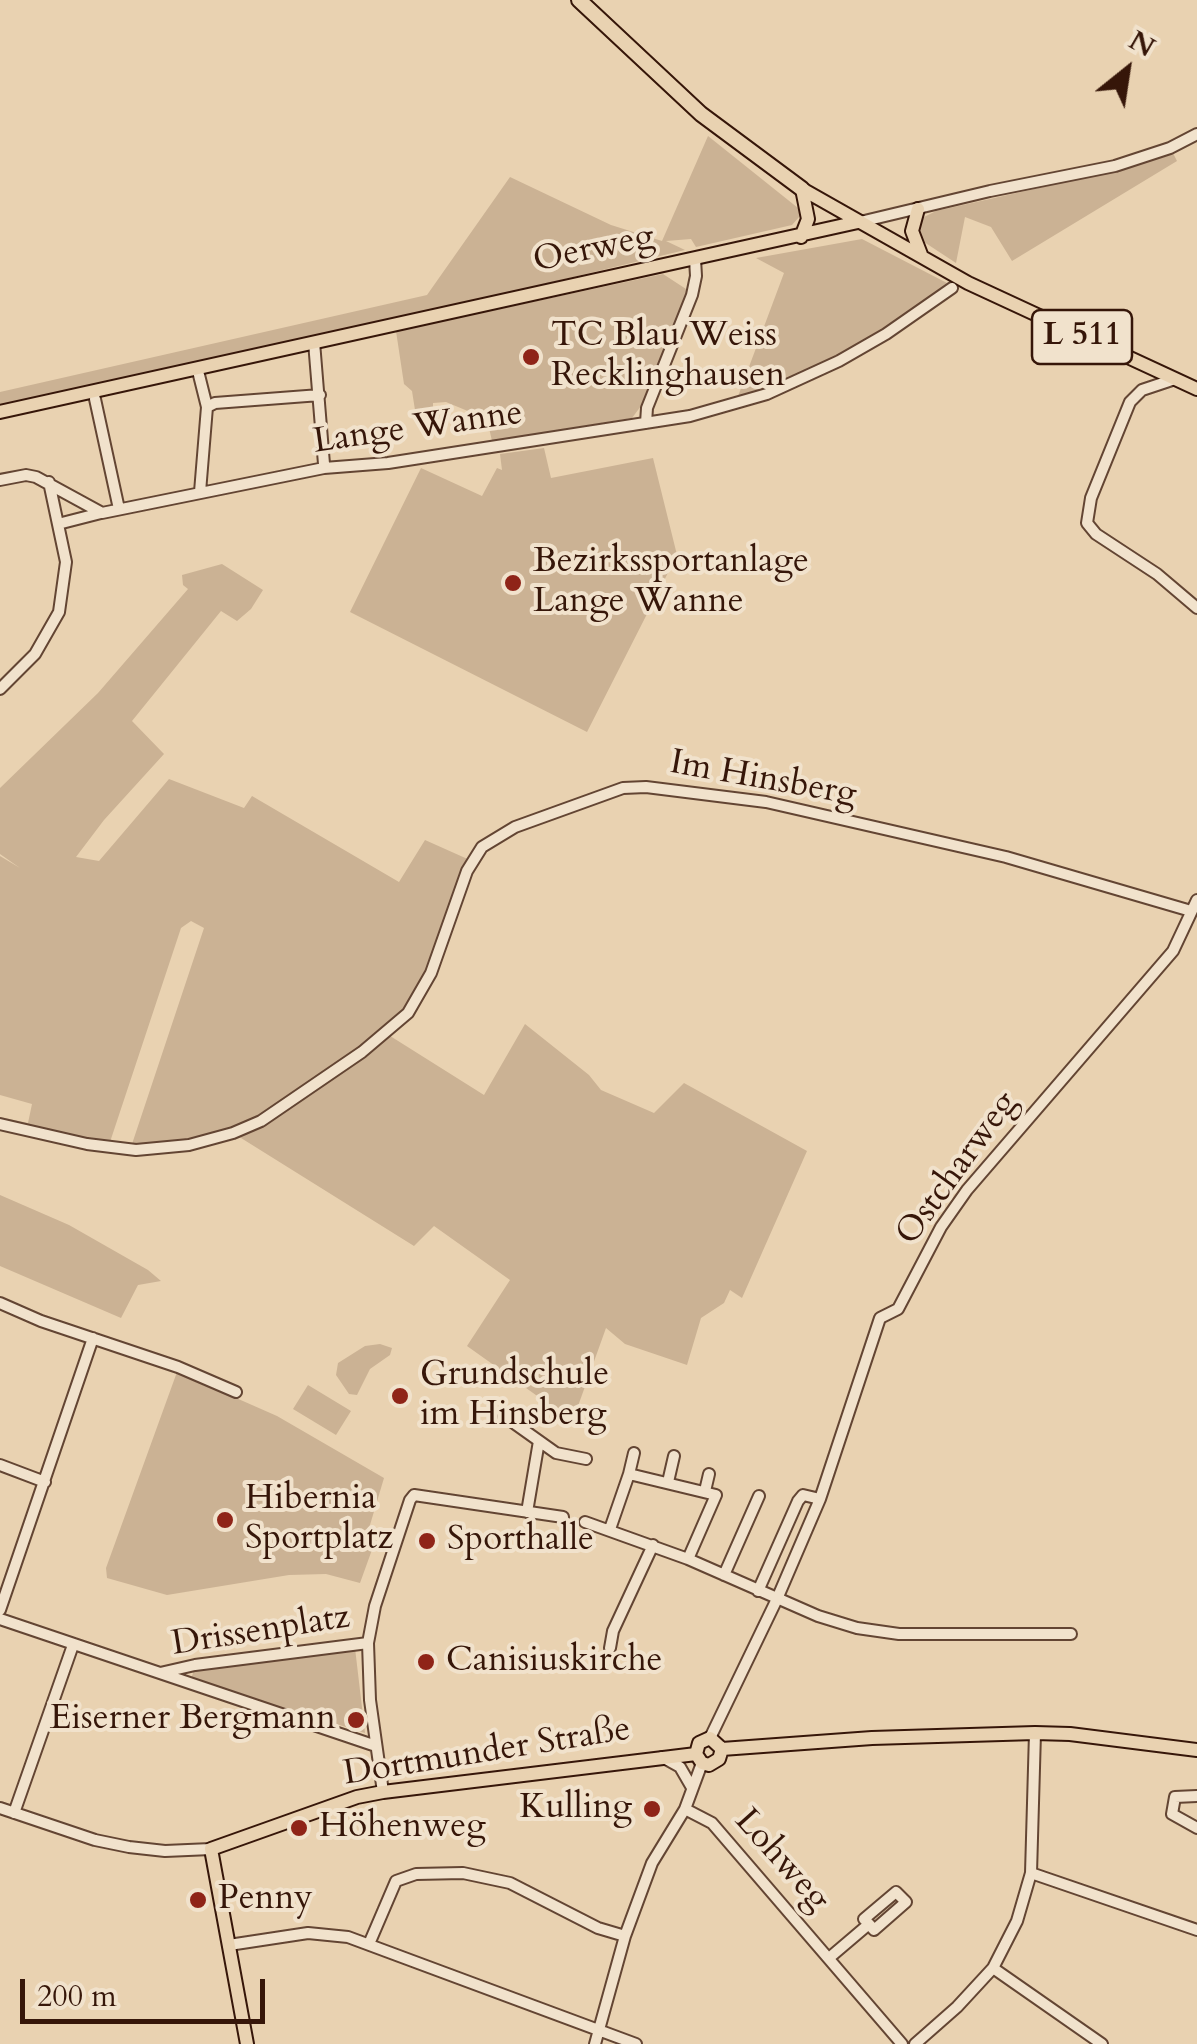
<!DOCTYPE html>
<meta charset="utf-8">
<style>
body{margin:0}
#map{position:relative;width:1197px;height:2044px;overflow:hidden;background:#e9d2b1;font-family:Cardo,serif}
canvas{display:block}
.north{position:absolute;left:1077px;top:20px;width:100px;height:100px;-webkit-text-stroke:8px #f1e2cc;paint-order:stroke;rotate:30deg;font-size:28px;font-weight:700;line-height:40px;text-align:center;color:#361609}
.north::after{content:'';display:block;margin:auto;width:35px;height:45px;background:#361609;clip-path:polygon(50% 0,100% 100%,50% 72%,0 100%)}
.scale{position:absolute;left:20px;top:1979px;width:245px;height:45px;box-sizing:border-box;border:5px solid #361609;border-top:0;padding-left:12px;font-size:30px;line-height:35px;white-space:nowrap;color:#361609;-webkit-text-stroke:8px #f1e2cc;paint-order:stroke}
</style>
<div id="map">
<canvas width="1197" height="2044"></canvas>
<div class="north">N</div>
<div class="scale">200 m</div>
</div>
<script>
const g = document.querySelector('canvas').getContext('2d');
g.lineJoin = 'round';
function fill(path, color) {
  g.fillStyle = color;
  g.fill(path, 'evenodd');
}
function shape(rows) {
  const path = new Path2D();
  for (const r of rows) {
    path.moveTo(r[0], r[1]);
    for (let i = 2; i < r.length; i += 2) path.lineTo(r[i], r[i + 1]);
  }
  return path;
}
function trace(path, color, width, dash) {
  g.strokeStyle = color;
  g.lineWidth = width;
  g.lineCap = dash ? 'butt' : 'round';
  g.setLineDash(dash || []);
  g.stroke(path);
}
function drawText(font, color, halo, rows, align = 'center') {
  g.font = font + ' Cardo,serif';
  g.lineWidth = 8;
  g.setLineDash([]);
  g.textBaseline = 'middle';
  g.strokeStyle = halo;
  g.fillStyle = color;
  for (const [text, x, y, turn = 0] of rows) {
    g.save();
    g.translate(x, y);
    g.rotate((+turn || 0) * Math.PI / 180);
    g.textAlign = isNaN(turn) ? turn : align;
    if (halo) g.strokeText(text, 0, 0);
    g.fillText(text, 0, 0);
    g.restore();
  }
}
fill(shape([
 [708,136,798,208,800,216,792,225,696,247,691,239,666,241,685,250,313,340,0,410,0,392,427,295,510,177,611,225,662,241],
 [1172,151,1177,161,1012,261,991,227,965,217,956,263,924,242,918,232,918,220,936,211,1088,177],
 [862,239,947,283,912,311,857,345,798,376,737,399,784,273,756,258],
 [663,274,686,289,686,296,644,402,632,418,492,441,487,419,446,402,433,403,433,409,415,410,412,391,404,384,396,331],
 [544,448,551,478,653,458,677,555,587,732,350,612,421,468,482,496,497,468,502,470,500,454],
 [222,564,263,590,251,609,237,621,221,611,132,721,164,754,104,820,76,857,99,861,169,779,244,808,252,796,399,882,425,840,472,861,431,973,387,1034,484,1095,525,1024,589,1075,601,1090,654,1113,684,1083,807,1151,742,1298,730,1290,724,1303,701,1318,687,1365,625,1344,606,1328,573,1420,571,1420,467,1346,510,1280,434,1226,414,1246,233,1133,189,1145,131,1147,204,928,191,921,181,928,108,1148,0,1123,0,1117,28,1123,32,1104,0,1095,0,856,20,868,0,854,0,788,98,693,188,589,183,585,182,575],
 [0,1195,69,1225,148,1270,161,1281,138,1285,121,1318,0,1266],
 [380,1344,392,1348,390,1355,370,1369,357,1395,349,1394,336,1375,338,1363,365,1346],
 [177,1372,277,1416,384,1478,367,1535,387,1543,386,1549,373,1547,360,1583,326,1574,289,1575,167,1595,107,1578,106,1568],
 [308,1385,351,1411,336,1435,293,1409],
 [355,1648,365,1733,314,1717,312,1721,192,1679,192,1676,194,1670]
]), '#cbb294');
const minor = shape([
 [860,222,990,191,1115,166,1170,148,1197,134],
 [314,342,324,464],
 [199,375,207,407,200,492],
 [1175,379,1142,390,1130,402,1091,498,1087,523,1096,534,1157,574,1197,608],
 [95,399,119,509],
 [207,407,215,403,320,395],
 [646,423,647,408,692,295,696,276,695,259],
 [0,480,26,475,36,477,102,513,324,468,388,463,690,416,767,394,839,361,886,334,952,288],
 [58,524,101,513],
 [0,689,35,654,59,612,66,562,49,482],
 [0,1124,87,1144,136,1150,189,1145,233,1133,261,1121,362,1052,408,1013,431,973,467,871,482,847,515,827,623,788,646,787,766,802,1006,857,1191,911],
 [0,1303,41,1321,178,1367,236,1392],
 [504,1416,556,1453,586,1459],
 [0,1465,45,1482],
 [629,1474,634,1453],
 [668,1482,674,1456],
 [705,1491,709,1474],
 [527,1512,539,1441],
 [585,1522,688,1559,818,1616,857,1628,899,1634,1071,1634],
 [610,1529,629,1474,716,1495,688,1559],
 [724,1575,759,1496],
 [758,1591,798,1501,803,1495,820,1499],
 [0,1610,93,1338],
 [0,1619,376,1746],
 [610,1648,613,1631,653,1545],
 [160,1673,195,1665,368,1643],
 [710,1738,777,1599,820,1499,880,1318,898,1309,941,1227,967,1190,1173,951,1197,900],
 [662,1757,680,1767,691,1786],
 [383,1792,370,1700,368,1643,375,1606,410,1500,414,1495,563,1517],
 [1197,1796,1175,1797,1172,1814,1197,1828],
 [0,1808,95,1840,129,1847,165,1851,211,1849],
 [685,1809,712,1823,902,2044],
 [14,1813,73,1645],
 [1031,1873,1197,1930],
 [369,1944,396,1881,416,1874,463,1873,510,1883,598,1928,625,1936],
 [229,1945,308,1933,348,1937,636,2044],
 [829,1958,869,1924,874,1930,906,1902,896,1892,864,1919,869,1924],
 [993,1968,1102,2044],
 [595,2044,625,1936,652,1863,685,1809,702,1763],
 [915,2044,957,2007,993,1968,1017,1921,1031,1873,1035,1733]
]);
const major = shape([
 [802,189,968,283,1197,389],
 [918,209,912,231,922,257],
 [801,237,808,219,802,189],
 [0,412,858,222],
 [696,1754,699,1743,710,1738,722,1749,872,1738,1035,1733,1070,1734,1197,1750],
 [696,1754,702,1763,709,1765,719,1759,722,1749],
 [247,2044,211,1849,357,1797,383,1792,696,1754]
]);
const highway = shape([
 [579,0,701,114,802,189]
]);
trace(minor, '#634533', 14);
trace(major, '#361609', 16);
trace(highway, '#361609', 18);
trace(minor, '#f1e2cc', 10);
trace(major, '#e9d2b1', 12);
trace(highway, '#e9d2b1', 14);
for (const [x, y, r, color] of [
 [531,357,10,"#8f2418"],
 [513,583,10,"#8f2418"],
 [400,1396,10,"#8f2418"],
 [225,1520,10,"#8f2418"],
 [427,1541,10,"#8f2418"],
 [426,1662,10,"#8f2418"],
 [356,1720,10,"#8f2418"],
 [652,1809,10,"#8f2418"],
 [299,1828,10,"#8f2418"],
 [198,1900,10,"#8f2418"]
]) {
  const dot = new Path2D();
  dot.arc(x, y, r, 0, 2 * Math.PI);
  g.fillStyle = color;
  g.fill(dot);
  trace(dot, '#f1e2cc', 4);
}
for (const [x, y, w] of [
 [1082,337,100]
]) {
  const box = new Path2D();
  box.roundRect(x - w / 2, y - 27, w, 54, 8);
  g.fillStyle = '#f1e2cc';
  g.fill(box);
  trace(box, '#361609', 2.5);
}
drawText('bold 32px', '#361609', null, [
 ["L 511",1082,337]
]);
drawText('35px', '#361609', '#f1e2cc', [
 ["Oerweg",594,250,-12],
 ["Lange Wanne",418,429,-8],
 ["Im Hinsberg",763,780,10],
 ["Ostcharweg",958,1169,-54],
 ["Drissenplatz",261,1632,-9],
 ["Dortmunder Straße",487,1753,-9],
 ["Lohweg",781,1861,48]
]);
drawText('35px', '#361609', '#f1e2cc', [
 ["TC Blau Weiss",551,337],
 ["Recklinghausen",551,377],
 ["Bezirkssportanlage",533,563],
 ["Lange Wanne",533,603],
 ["Grundschule",420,1376],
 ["im Hinsberg",420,1416],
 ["Hibernia",245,1500],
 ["Sportplatz",245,1540],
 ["Sporthalle",447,1541],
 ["Canisiuskirche",446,1662],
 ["Eiserner Bergmann",336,1720,"right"],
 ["Kulling",632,1809,"right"],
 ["Höhenweg",319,1828],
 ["Penny",218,1900]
], 'left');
</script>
